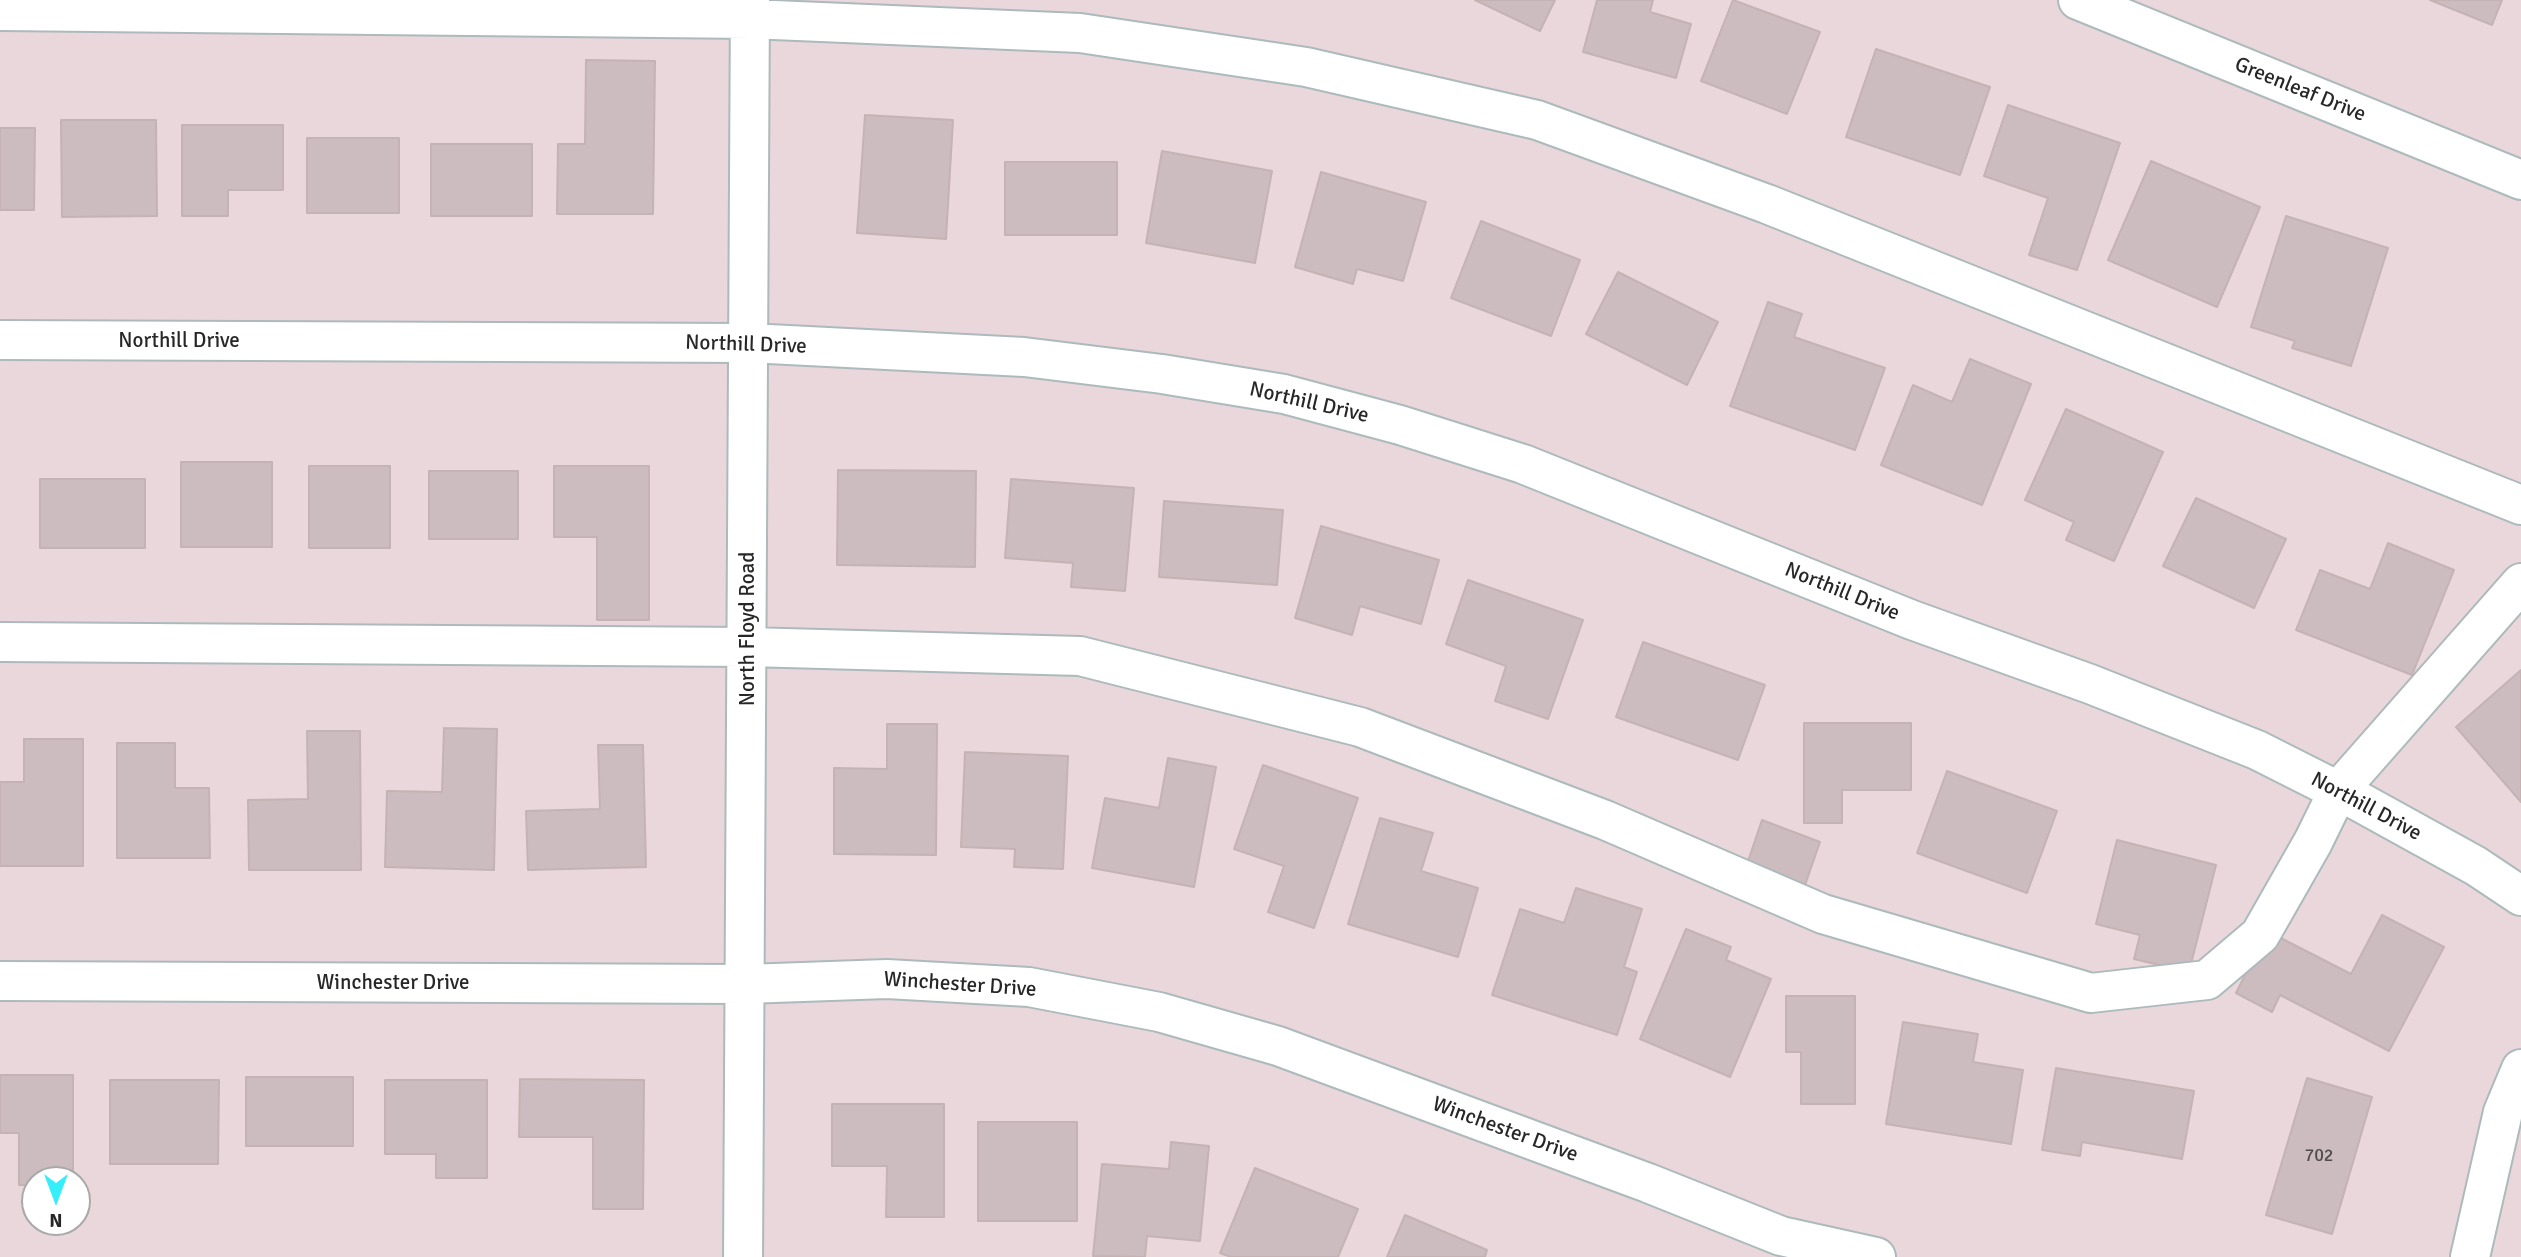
<!DOCTYPE html>
<style>
body{margin:0}
#map{position:relative;width:2521px;height:1257px;overflow:hidden;background:#ead7db;font-family:Signika,sans-serif}
canvas{display:block}
.north{position:absolute;left:21px;top:1166px;width:70px;height:70px;box-sizing:border-box;background:#fff;border:2px solid #a9a9a9;border-radius:50%;rotate:180deg;font-size:19px;font-weight:700;line-height:28px;text-align:center;color:#272727}
.north::after{content:'';display:block;margin:auto;width:24px;height:32px;background:#34eefa;clip-path:polygon(50% 0,100% 100%,50% 72%,0 100%)}
</style>
<div id="map">
<canvas width="2521" height="1257"></canvas>
<div class="north">N</div>
</div>
<script>
const g = document.querySelector('canvas').getContext('2d');
g.lineJoin = 'round';
function fill(path, color) {
  g.fillStyle = color;
  g.fill(path, 'evenodd');
}
function shape(rows) {
  const path = new Path2D();
  for (const r of rows) {
    path.moveTo(r[0], r[1]);
    for (let i = 2; i < r.length; i += 2) path.lineTo(r[i], r[i + 1]);
  }
  return path;
}
function trace(path, color, width, dash) {
  g.strokeStyle = color;
  g.lineWidth = width;
  g.lineCap = dash ? 'butt' : 'round';
  g.setLineDash(dash || []);
  g.stroke(path);
}
function drawText(font, color, halo, rows, align = 'center') {
  g.font = font + ' Signika,sans-serif';
  g.lineWidth = 5;
  g.setLineDash([]);
  g.textBaseline = 'middle';
  g.strokeStyle = halo;
  g.fillStyle = color;
  for (const [text, x, y, turn = 0] of rows) {
    g.save();
    g.translate(x, y);
    g.rotate((+turn || 0) * Math.PI / 180);
    g.textAlign = isNaN(turn) ? turn : align;
    if (halo) g.strokeText(text, 0, 0);
    g.fillText(text, 0, 0);
    g.restore();
  }
}
const building = shape([
 [1475,0,1555,0,1540,31,1475,0],
 [1597,0,1653,0,1650,12,1691,24,1676,78,1583,52,1597,0],
 [1733,0,1820,32,1787,114,1701,81,1733,0],
 [2430,0,2502,0,2492,25,2430,0],
 [1876,49,1990,87,1960,175,1846,137,1876,49],
 [586,60,655,61,653,214,557,214,558,144,585,144,586,60],
 [2008,105,2120,143,2077,270,2029,255,2048,198,1984,176,2008,105],
 [865,115,953,120,946,239,857,233,865,115],
 [61,120,156,120,157,216,62,217,61,120],
 [182,125,283,125,283,190,228,190,228,216,182,216,182,125],
 [0,128,35,128,34,210,0,210,0,128],
 [307,138,399,138,399,213,307,213,307,138],
 [431,144,532,144,532,216,431,216,431,144],
 [1162,151,1272,171,1255,263,1146,243,1162,151],
 [2151,161,2260,207,2217,307,2108,260,2151,161],
 [1005,162,1117,162,1117,235,1005,235,1005,162],
 [1321,172,1426,202,1403,281,1357,269,1353,284,1295,267,1321,172],
 [2286,216,2388,248,2351,366,2292,348,2295,341,2251,327,2286,216],
 [1481,221,1580,260,1551,336,1451,298,1481,221],
 [1618,272,1718,322,1687,385,1586,334,1618,272],
 [1768,302,1802,314,1794,337,1885,368,1855,450,1730,406,1768,302],
 [1970,359,2031,384,1982,505,1881,465,1913,385,1952,402,1970,359],
 [2066,409,2163,452,2114,561,2066,540,2074,522,2025,500,2066,409],
 [181,462,272,462,272,547,181,547,181,462],
 [309,466,390,466,390,548,309,548,309,466],
 [554,466,649,466,649,620,597,620,597,537,554,537,554,466],
 [838,470,976,471,975,567,837,565,838,470],
 [429,471,518,471,518,539,429,539,429,471],
 [40,479,145,479,145,548,40,548,40,479],
 [1011,479,1134,488,1125,591,1071,587,1073,563,1005,558,1011,479],
 [2196,498,2286,539,2254,608,2163,566,2196,498],
 [1164,501,1283,510,1277,585,1159,577,1164,501],
 [1321,526,1439,560,1421,624,1360,606,1352,635,1295,618,1321,526],
 [2388,543,2454,570,2412,675,2296,630,2320,570,2370,589,2388,543],
 [1468,580,1583,620,1548,719,1495,701,1506,666,1446,644,1468,580],
 [1643,642,1765,685,1738,760,1616,717,1643,642],
 [2521,670,2521,802,2456,727,2521,670],
 [1804,723,1911,723,1911,790,1842,790,1842,823,1804,823,1804,723],
 [887,724,937,724,936,855,834,854,834,768,887,769,887,724],
 [444,728,497,729,494,870,385,867,387,791,442,792,444,728],
 [307,731,360,731,361,870,249,870,248,800,308,799,307,731],
 [24,739,83,739,83,866,0,866,0,782,24,782,24,739],
 [117,743,175,743,175,788,209,788,210,858,117,858,117,743],
 [598,745,643,745,646,867,528,870,526,811,600,809,598,745],
 [965,752,1068,756,1063,869,1014,867,1015,849,961,847,965,752],
 [1168,758,1216,767,1194,887,1092,868,1105,798,1159,808,1168,758],
 [1263,765,1358,798,1314,928,1268,912,1284,866,1234,849,1263,765],
 [1947,771,2057,811,2027,893,1917,853,1947,771],
 [1380,818,1433,833,1421,871,1478,888,1458,957,1348,924,1380,818],
 [1762,820,1820,842,1804,888,1746,867,1762,820],
 [2117,840,2216,865,2189,972,2134,959,2140,935,2096,924,2117,840],
 [1576,888,1642,909,1624,967,1637,972,1617,1035,1492,995,1520,909,1564,923,1576,888],
 [2382,915,2444,947,2389,1051,2280,995,2272,1012,2236,993,2267,931,2351,974,2382,915],
 [1686,929,1731,947,1726,960,1771,979,1730,1077,1640,1039,1686,929],
 [1786,996,1855,996,1855,1104,1801,1104,1801,1052,1786,1052,1786,996],
 [1903,1022,1978,1034,1973,1062,2023,1070,2011,1144,1886,1124,1903,1022],
 [2056,1068,2194,1091,2182,1159,2082,1142,2080,1156,2042,1150,2056,1068],
 [0,1075,73,1075,73,1180,35,1180,35,1185,19,1185,19,1133,0,1133,0,1075],
 [246,1077,353,1077,353,1146,246,1146,246,1077],
 [2307,1078,2372,1097,2332,1234,2266,1215,2307,1078],
 [520,1079,644,1080,643,1209,593,1209,593,1137,519,1137,520,1079],
 [110,1080,219,1080,218,1164,110,1164,110,1080],
 [385,1080,487,1080,487,1178,436,1178,436,1154,385,1154,385,1080],
 [832,1104,944,1104,944,1217,886,1217,887,1166,832,1166,832,1104],
 [978,1122,1077,1122,1077,1221,978,1221,978,1122],
 [1171,1142,1209,1146,1200,1241,1147,1236,1145,1257,1093,1256,1102,1164,1169,1169,1171,1142],
 [1255,1168,1358,1209,1338,1257,1231,1257,1220,1253,1255,1168],
 [1405,1215,1487,1250,1485,1257,1387,1257,1405,1215]
]);
fill(building, '#ccbcbf');
trace(building, '#c5b2b4', 2);
const minor = shape([
 [2078,0,2521,180],
 [0,11,750,19,1080,33,1306,67,1537,120,1767,204,2521,505],
 [0,340,749,343,1024,357,1162,374,1284,394,1400,425,1523,464,1912,620,2090,684,2257,750,2360,802,2476,866,2521,896],
 [0,642,748,647,1080,656,1360,727,1605,820,1823,914,2091,993,2207,980,2260,935,2313,842,2338,791,2521,583],
 [0,981,746,984,887,979,1029,987,1159,1012,1278,1046,1648,1183,1781,1236,1876,1257],
 [743,1257,750,0],
 [2470,1257,2503,1112,2521,1069]
]);
trace(minor, '#acbabb', 42);
trace(minor, '#fff', 38);
drawText('18px', '#504c4d', null, [
 ["702",2319,1156]
]);
drawText('21px', '#272727', '#fff', [
 ["Greenleaf Drive",2300,90,22],
 ["Northill Drive",179,341],
 ["Northill Drive",746,345,2],
 ["Northill Drive",1309,403,13],
 ["Northill Drive",1842,592,22],
 ["North Floyd Road",748,629,-90],
 ["Northill Drive",2366,807,28],
 ["Winchester Drive",393,983],
 ["Winchester Drive",960,985,4],
 ["Winchester Drive",1505,1130,20]
]);
</script>
